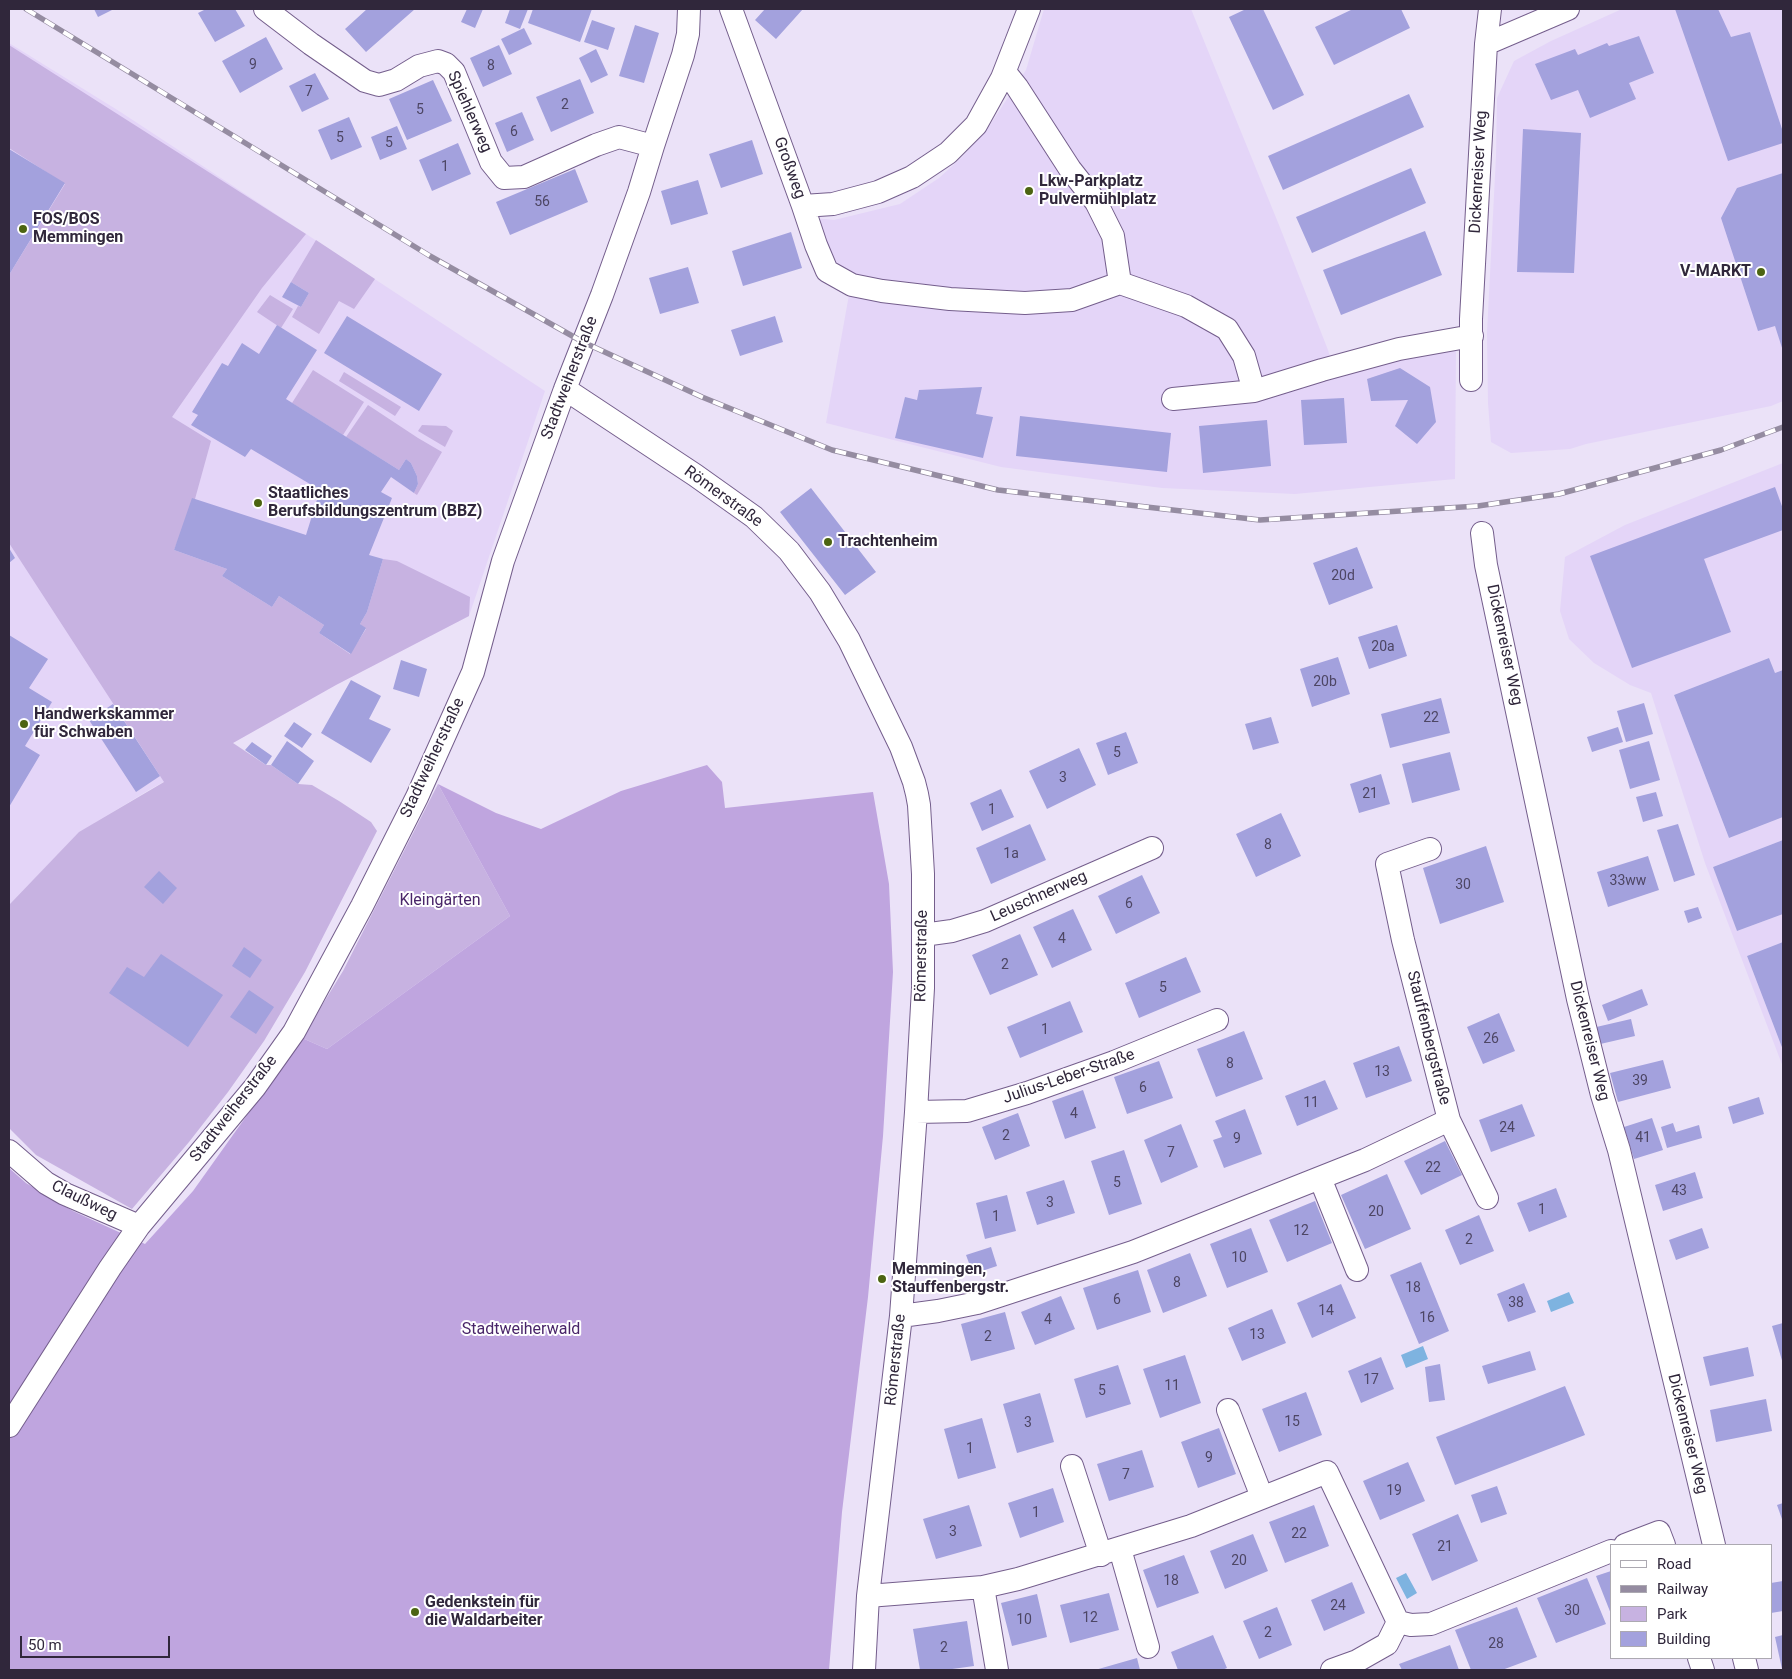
<!DOCTYPE html>
<meta charset="utf-8">
<style>
body{margin:0}
#map{position:relative;width:1792px;height:1679px;overflow:hidden;background:#ebe2f8;font-family:Roboto,sans-serif}
canvas{display:block}
.frame{position:absolute;inset:0;border:10px solid #30273b;pointer-events:none}
.legend{position:absolute;left:1610px;top:1544px;width:162px;height:115px;box-sizing:border-box;background:#fff;border:1px solid #aca9b1;margin:0;padding:6px 9px;list-style:none;font-size:15px;color:#30273b}
.legend li{display:flex;align-items:center;gap:10px;height:25px}
.legend b{width:25px;border:1px solid #aca9b1}
.scale{position:absolute;left:20px;top:1636px;width:150px;height:22px;box-sizing:border-box;border:2px solid #30273b;border-top:0;padding-left:6px;font-size:15px;line-height:18px;white-space:nowrap;color:#30273b;-webkit-text-stroke:4px #fff;paint-order:stroke}
</style>
<div id="map">
<canvas width="1792" height="1679"></canvas>
<div class="frame"></div>
<ul class="legend">
<li><b style="height:6px;background:#fff"></b>Road</li>
<li><b style="height:6px;background:#958ca1"></b>Railway</li>
<li><b style="height:14px;background:#c7b2e1"></b>Park</li>
<li><b style="height:14px;background:#a3a1dd"></b>Building</li>
</ul>
<div class="scale">50 m</div>
</div>
<script>
const g = document.querySelector('canvas').getContext('2d');
g.lineJoin = 'round';
function fill(path, color) {
  g.fillStyle = color;
  g.fill(path, 'evenodd');
}
function shape(rows) {
  const path = new Path2D();
  for (const r of rows) {
    path.moveTo(r[0], r[1]);
    for (let i = 2; i < r.length; i += 2) path.lineTo(r[i], r[i + 1]);
  }
  return path;
}
function trace(path, color, width, dash) {
  g.strokeStyle = color;
  g.lineWidth = width;
  g.lineCap = dash ? 'butt' : 'round';
  g.setLineDash(dash || []);
  g.stroke(path);
}
function drawText(font, color, halo, rows, align = 'center') {
  g.font = font + ' Roboto,sans-serif';
  g.lineWidth = 4;
  g.setLineDash([]);
  g.textBaseline = 'middle';
  g.strokeStyle = halo;
  g.fillStyle = color;
  for (const [text, x, y, turn = 0] of rows) {
    g.save();
    g.translate(x, y);
    g.rotate((+turn || 0) * Math.PI / 180);
    g.textAlign = isNaN(turn) ? turn : align;
    if (halo) g.strokeText(text, 0, 0);
    g.fillText(text, 0, 0);
    g.restore();
  }
}
fill(shape([
 [1044,9,1191,9,1279,225,1328,350,1336,377,1412,356,1456,351,1455,479,1295,494,1162,488,1001,467,826,423,852,278,837,263,815,218,834,220,900,204,939,178,962,157,988,128,1026,70],
 [1622,9,1783,9,1783,401,1771,406,1586,444,1570,449,1511,453,1491,442,1488,403,1487,333,1496,156,1497,98,1514,61,1551,41],
 [9,43,119,111,545,391,469,616,336,685,149,790,80,832,9,905],
 [1783,463,1783,670,1775,673,1769,658,1674,695,1729,838,1783,817,1783,840,1713,867,1737,931,1783,914,1783,942,1747,956,1783,1050,1783,1067,1705,863,1651,693,1630,685,1594,663,1569,639,1560,611,1565,557,1625,525]
]), '#e4d5f8');
fill(shape([
 [9,45,306,234,262,288,172,417,211,441,195,499,174,550,227,569,222,576,272,607,279,596,324,625,319,633,350,654,366,629,360,624,367,612,383,559,397,561,470,597,469,616,336,685,233,743,266,765,271,765,298,784,312,785,339,801,371,822,377,831,305,972,264,1041,228,1092,189,1142,132,1209,36,1155,9,1128,9,905,79,832,164,782,9,543,9,275,65,184,9,148],
 [316,240,375,279,354,309,339,301,319,334,292,317,298,306,301,307,309,293,291,282],
 [270,295,293,309,281,328,257,312],
 [313,370,364,402,343,435,292,403],
 [344,372,401,407,395,416,339,381],
 [368,405,418,438,442,452,417,495,414,493,418,484,417,476,411,463,406,459,399,470,346,437],
 [422,425,446,426,453,431,445,447,418,431],
 [438,784,510,916,327,1049,302,1038,343,971]
]), '#c7b2e1');
fill(shape([
 [707,765,722,782,725,808,873,792,889,884,893,972,883,1136,868,1297,842,1512,829,1670,9,1670,9,1168,26,1183,73,1211,145,1244,193,1191,302,1038,327,1049,510,916,438,784,496,813,541,829,621,791]
]), '#bfa5df');
fill(shape([
 [1569,1292,1574,1303,1551,1312,1547,1301],
 [1423,1346,1428,1359,1406,1368,1401,1355],
 [1406,1573,1417,1593,1407,1599,1396,1578]
]), '#7eb3e0');
fill(shape([
 [94,9,114,9,98,17],
 [206,9,235,9,245,26,215,42,198,13],
 [367,9,415,9,366,52,345,29],
 [467,9,483,9,475,28,461,22],
 [510,9,528,9,520,29,505,23],
 [533,9,592,9,580,42,528,23],
 [765,9,803,9,776,39,755,20],
 [1246,9,1263,9,1304,95,1273,110,1229,17],
 [1353,9,1401,9,1410,28,1334,65,1315,27],
 [1675,9,1718,9,1731,37,1750,32,1783,132,1783,143,1728,161],
 [592,20,615,28,608,50,584,42],
 [635,25,659,33,644,83,619,76],
 [524,28,532,44,509,55,501,39],
 [1639,36,1654,73,1629,83,1636,99,1590,118,1578,90,1551,100,1535,64,1575,49,1578,55,1607,43,1609,46],
 [266,37,283,69,240,93,222,61],
 [499,45,512,74,483,87,470,58],
 [596,49,608,75,591,83,579,58],
 [315,73,329,99,302,112,289,86],
 [580,79,594,113,551,132,536,97],
 [433,80,452,121,407,140,389,99],
 [1409,94,1424,127,1283,190,1268,156],
 [522,112,534,140,507,152,495,123],
 [349,117,362,147,331,160,318,130],
 [397,126,407,149,380,160,371,137],
 [1523,129,1581,133,1574,273,1517,272],
 [752,140,763,174,721,188,709,154],
 [458,143,471,174,432,191,419,160],
 [9,149,65,183,9,275],
 [1411,168,1426,203,1312,253,1296,217],
 [575,169,588,202,510,235,496,202],
 [1783,173,1783,351,1775,326,1758,331,1721,218,1737,188],
 [698,180,708,214,671,225,661,191],
 [1425,231,1442,275,1341,315,1323,270],
 [791,232,802,268,743,286,732,251],
 [688,267,699,303,660,314,649,278],
 [291,282,309,293,301,307,282,297],
 [347,316,442,374,419,411,324,353],
 [775,316,783,342,740,356,731,330],
 [277,325,317,350,286,399,399,470,406,459,411,463,417,476,418,484,414,493,391,477,381,492,392,498,369,555,383,559,367,612,360,624,366,628,351,654,319,633,324,625,279,596,272,607,222,576,227,569,174,550,192,498,306,535,320,490,251,449,245,457,191,425,198,415,192,412,222,363,228,366,242,343,259,354],
 [1400,368,1430,387,1436,422,1417,444,1395,426,1408,400,1371,401,1367,379],
 [982,387,976,414,993,417,983,458,895,438,905,397,917,400,919,390],
 [1344,398,1347,443,1304,445,1301,400],
 [1020,416,1171,433,1167,472,1016,456],
 [1267,420,1271,466,1203,473,1199,426],
 [1775,487,1783,509,1783,530,1704,559,1731,632,1632,668,1590,556],
 [811,488,876,572,845,595,780,512],
 [1357,547,1373,588,1329,605,1313,563],
 [9,548,15,558,9,563],
 [1397,625,1407,656,1369,669,1358,637],
 [9,635,48,659,29,688,52,702,25,746,40,755,9,807],
 [1338,657,1350,694,1312,707,1300,669],
 [1769,658,1775,673,1783,670,1783,817,1729,838,1674,695],
 [401,660,427,669,419,697,393,689],
 [351,680,381,696,369,719,391,729,371,763,321,733],
 [1441,698,1450,733,1390,748,1381,714],
 [1644,703,1653,734,1626,742,1617,711],
 [113,704,160,776,136,792,89,720],
 [1271,717,1279,743,1253,750,1245,724],
 [294,722,312,734,302,748,284,736],
 [1618,727,1623,742,1592,752,1587,737],
 [1126,732,1138,763,1108,775,1096,743],
 [287,741,314,761,298,784,271,765],
 [1649,741,1660,780,1630,789,1619,750],
 [252,742,272,756,266,765,245,750],
 [1079,748,1096,785,1047,809,1029,771],
 [1450,752,1460,790,1412,803,1402,764],
 [1381,774,1390,804,1359,813,1350,784],
 [1001,789,1014,817,982,831,970,803],
 [1656,792,1663,816,1643,822,1636,797],
 [1281,813,1301,856,1256,877,1236,834],
 [1030,824,1046,860,991,884,976,848],
 [1678,824,1695,875,1674,882,1657,830],
 [1783,840,1783,914,1737,931,1713,867],
 [1486,846,1504,902,1440,924,1423,868],
 [1648,856,1659,890,1608,907,1597,872],
 [159,871,177,888,163,904,144,887],
 [1142,875,1160,913,1116,934,1098,896],
 [1698,907,1702,918,1688,923,1684,911],
 [1073,909,1092,950,1052,968,1033,927],
 [1020,934,1038,975,990,995,972,955],
 [1783,942,1783,1050,1747,956],
 [244,947,262,960,250,978,232,966],
 [161,954,223,995,188,1047,109,993,127,967,144,977],
 [1186,957,1201,992,1139,1018,1125,983],
 [1642,989,1648,1005,1608,1021,1602,1005],
 [249,990,274,1007,256,1034,230,1017],
 [1070,1001,1083,1032,1020,1058,1007,1027],
 [1499,1013,1515,1051,1483,1064,1467,1027],
 [1631,1019,1635,1036,1596,1045,1592,1028],
 [1244,1031,1263,1079,1216,1097,1197,1049],
 [1399,1046,1412,1081,1366,1098,1353,1063],
 [1663,1060,1671,1088,1618,1102,1610,1073],
 [1159,1061,1173,1098,1127,1114,1114,1077],
 [1325,1080,1338,1109,1297,1126,1285,1096],
 [1083,1090,1096,1128,1065,1139,1052,1101],
 [1759,1097,1764,1114,1733,1124,1728,1107],
 [1522,1104,1535,1136,1491,1152,1479,1120],
 [1245,1109,1262,1154,1224,1168,1213,1140,1222,1137,1215,1121],
 [1018,1113,1030,1146,995,1160,982,1127],
 [1652,1118,1663,1150,1634,1159,1624,1127],
 [1673,1123,1676,1132,1699,1125,1702,1138,1667,1148,1661,1127],
 [1181,1124,1198,1167,1161,1183,1144,1140],
 [1445,1141,1462,1175,1421,1195,1404,1161],
 [1124,1150,1142,1204,1109,1215,1091,1161],
 [1695,1172,1703,1198,1663,1211,1655,1185],
 [1387,1174,1411,1229,1365,1249,1341,1195],
 [1064,1180,1075,1213,1037,1225,1026,1192],
 [1556,1188,1567,1217,1529,1232,1517,1203],
 [1007,1195,1016,1231,985,1239,976,1203],
 [1315,1201,1332,1243,1287,1262,1269,1220],
 [1479,1215,1494,1251,1460,1265,1445,1230],
 [1251,1228,1268,1272,1227,1288,1210,1244],
 [1702,1228,1709,1248,1676,1260,1669,1240],
 [991,1247,997,1266,973,1274,966,1255],
 [1190,1253,1207,1296,1163,1313,1147,1270],
 [1421,1262,1449,1331,1419,1344,1390,1275],
 [1138,1270,1151,1312,1097,1330,1083,1288],
 [1524,1283,1536,1312,1508,1322,1497,1294],
 [1341,1284,1356,1318,1312,1338,1297,1303],
 [1061,1296,1075,1329,1035,1345,1021,1312],
 [1272,1309,1286,1343,1242,1361,1228,1328],
 [1005,1312,1015,1349,971,1361,961,1324],
 [1783,1323,1783,1364,1772,1326],
 [1748,1347,1754,1376,1710,1386,1703,1357],
 [1530,1351,1536,1370,1488,1384,1482,1366],
 [1185,1355,1201,1403,1160,1418,1143,1369],
 [1381,1357,1394,1389,1361,1403,1348,1371],
 [1440,1364,1445,1400,1429,1402,1425,1367],
 [1118,1365,1131,1404,1086,1418,1074,1379],
 [1565,1386,1585,1435,1455,1485,1436,1437],
 [1306,1392,1322,1435,1279,1452,1262,1409],
 [1040,1393,1054,1442,1017,1453,1003,1404],
 [1766,1399,1772,1431,1716,1442,1710,1410],
 [982,1418,996,1468,958,1479,944,1429],
 [1219,1428,1236,1474,1198,1488,1181,1442],
 [1142,1450,1154,1487,1109,1501,1097,1464],
 [1408,1462,1425,1501,1380,1520,1363,1481],
 [1497,1486,1507,1514,1481,1523,1471,1495],
 [1053,1488,1064,1522,1020,1538,1008,1503],
 [1783,1503,1783,1522,1777,1505],
 [969,1505,982,1546,936,1559,923,1519],
 [1314,1505,1329,1546,1285,1563,1269,1522],
 [1458,1514,1478,1561,1432,1581,1412,1534],
 [1253,1534,1268,1571,1225,1589,1210,1551],
 [1184,1555,1199,1593,1157,1608,1143,1570],
 [1611,1571,1611,1614,1596,1576],
 [1587,1578,1606,1624,1556,1643,1537,1598],
 [1783,1581,1783,1611,1771,1613,1771,1583],
 [1352,1582,1365,1613,1324,1631,1311,1600],
 [1109,1593,1119,1630,1070,1643,1060,1605],
 [1037,1594,1047,1637,1012,1646,1001,1603],
 [1277,1607,1292,1645,1259,1659,1243,1621],
 [1517,1607,1537,1657,1502,1670,1471,1670,1455,1630],
 [967,1621,974,1666,945,1670,920,1670,913,1629],
 [1213,1635,1227,1668,1222,1670,1178,1670,1171,1652],
 [1783,1635,1783,1669,1782,1669,1775,1637],
 [1450,1645,1459,1670,1402,1670,1399,1664],
 [1137,1658,1140,1670,1095,1670]
]), '#a3a1dd');
const street = shape([
 [265,9,311,44,365,81,379,85,396,80,419,66,438,61,446,64,454,72,491,162,504,178,524,177,596,145,619,137,653,146],
 [731,9,803,206,816,245,827,271,852,285,882,291,950,299,1025,303,1072,300,1120,283,1186,306,1227,329,1244,356,1254,391],
 [1486,44,1568,9],
 [1005,72,1017,87,1070,169,1096,202,1113,236,1120,283],
 [803,206,833,204,878,192,912,177,948,153,976,125,1002,78,1029,9],
 [1471,380,1471,319,1486,44,1490,9],
 [565,389,695,475,754,517,789,551,820,592,849,640,901,747,914,782,917,794,919,805,923,874,923,988,916,1112,901,1316,868,1596,864,1670],
 [1173,399,1254,391,1322,370,1399,349,1472,336],
 [1482,533,1486,565,1578,999,1602,1095,1619,1150,1714,1545],
 [923,935,952,931,985,921,1152,848],
 [916,1112,967,1111,1027,1093,1114,1062,1217,1020],
 [1449,1120,1487,1198],
 [9,1151,46,1183,65,1194,139,1226],
 [1320,1178,1357,1270],
 [901,1316,938,1311,977,1303,1133,1252,1365,1160,1449,1120,1403,940,1387,864,1430,849],
 [1228,1410,1262,1497],
 [9,1426,110,1268,139,1226,255,1087,294,1032,362,906,417,797,473,672,503,561,565,389,602,295,639,192,653,146,683,55,688,34,689,9],
 [1072,1466,1101,1555],
 [1625,1545,1659,1532,1664,1545],
 [1120,1549,1148,1647],
 [983,1587,997,1670],
 [868,1596,983,1587,1018,1579,1191,1526,1327,1472,1398,1622,1411,1625,1431,1624,1611,1551],
 [1699,1658,1703,1670],
 [1744,1658,1747,1670],
 [1332,1670,1357,1661,1387,1644,1398,1622]
]);
trace(street, '#745e8c', 24);
trace(street, '#fff', 22);
const rail = shape([
 [26,9,430,256,583,342,702,397,832,450,998,490,1260,520,1478,506,1559,494,1721,450,1783,427]
]);
trace(rail, '#958ca1', 5.5);
trace(rail, '#fff', 4, [11]);
for (const [x, y, r, color] of [
 [1029,191,5,"#4c6412"],
 [23,229,5,"#4c6412"],
 [1761,272,5,"#4c6412"],
 [258,503,5,"#4c6412"],
 [828,542,5,"#4c6412"],
 [24,724,5,"#4c6412"],
 [882,1279,5,"#4c6412"],
 [415,1612,5,"#4c6412"]
]) {
  const dot = new Path2D();
  dot.arc(x, y, r, 0, 2 * Math.PI);
  g.fillStyle = color;
  g.fill(dot);
  trace(dot, '#fff', 2);
}
drawText('14px', '#4d4664', null, [
 ["9",253,65],
 ["8",491,66],
 ["7",309,92],
 ["2",565,105],
 ["5",420,110],
 ["6",514,132],
 ["5",340,138],
 ["5",389,143],
 ["1",445,167],
 ["56",542,202],
 ["20d",1343,576],
 ["20a",1383,647],
 ["20b",1325,682],
 ["22",1431,718],
 ["5",1117,753],
 ["3",1063,778],
 ["21",1370,794],
 ["1",992,810],
 ["8",1268,845],
 ["1a",1011,854],
 ["33ww",1628,881],
 ["30",1463,885],
 ["6",1129,904],
 ["4",1062,939],
 ["2",1005,965],
 ["5",1163,988],
 ["1",1045,1030],
 ["26",1491,1039],
 ["8",1230,1064],
 ["13",1382,1072],
 ["39",1640,1081],
 ["6",1143,1088],
 ["11",1311,1103],
 ["4",1074,1114],
 ["24",1507,1128],
 ["2",1006,1136],
 ["41",1643,1138],
 ["9",1237,1139],
 ["7",1171,1153],
 ["22",1433,1168],
 ["5",1117,1183],
 ["43",1679,1191],
 ["3",1050,1203],
 ["1",1542,1210],
 ["20",1376,1212],
 ["1",996,1217],
 ["12",1301,1231],
 ["2",1469,1240],
 ["10",1239,1258],
 ["8",1177,1283],
 ["18",1413,1288],
 ["6",1117,1300],
 ["38",1516,1303],
 ["14",1326,1311],
 ["16",1427,1318],
 ["4",1048,1320],
 ["13",1257,1335],
 ["2",988,1337],
 ["17",1371,1380],
 ["11",1172,1386],
 ["5",1102,1391],
 ["15",1292,1422],
 ["3",1028,1423],
 ["1",970,1449],
 ["9",1209,1458],
 ["7",1126,1475],
 ["19",1394,1491],
 ["1",1036,1513],
 ["3",953,1532],
 ["22",1299,1534],
 ["21",1445,1547],
 ["20",1239,1561],
 ["18",1171,1581],
 ["24",1338,1606],
 ["30",1572,1611],
 ["12",1090,1618],
 ["10",1024,1620],
 ["2",1268,1633],
 ["28",1496,1644],
 ["2",944,1648]
]);
drawText('16px', '#30273b', '#fff', [
 ["Spiehlerweg",469,112,66],
 ["Großweg",789,168,70],
 ["Dickenreiser Weg",1479,172,-87],
 ["Stadtweiherstraße",570,378,-69],
 ["Römerstraße",723,497,36],
 ["Dickenreiser Weg",1504,645,78],
 ["Stadtweiherstraße",433,758,-65],
 ["Leuschnerweg",1039,897,-24],
 ["Römerstraße",922,956,-89],
 ["Stauffenbergstraße",1428,1038,76],
 ["Dickenreiser Weg",1589,1041,76],
 ["Julius-Leber-Straße",1069,1077,-19],
 ["Stadtweiherstraße",234,1109,-52],
 ["Claußweg",84,1201,26],
 ["Römerstraße",896,1360,-84],
 ["Dickenreiser Weg",1687,1434,76]
]);
drawText('bold 16px', '#30273b', '#fff', [
 ["Lkw-Parkplatz",1039,182],
 ["Pulvermühlplatz",1039,200],
 ["FOS/BOS",33,220],
 ["Memmingen",33,238],
 ["V-MARKT",1751,272,"right"],
 ["Staatliches",268,494],
 ["Berufsbildungszentrum (BBZ)",268,512],
 ["Trachtenheim",838,542],
 ["Handwerkskammer",34,715],
 ["für Schwaben",34,733],
 ["Memmingen,",892,1270],
 ["Stauffenbergstr.",892,1288],
 ["Gedenkstein für",425,1603],
 ["die Waldarbeiter",425,1621]
], 'left');
drawText('16px', '#492569', '#fff', [
 ["Kleingärten",440,901],
 ["Stadtweiherwald",521,1330]
]);
</script>
